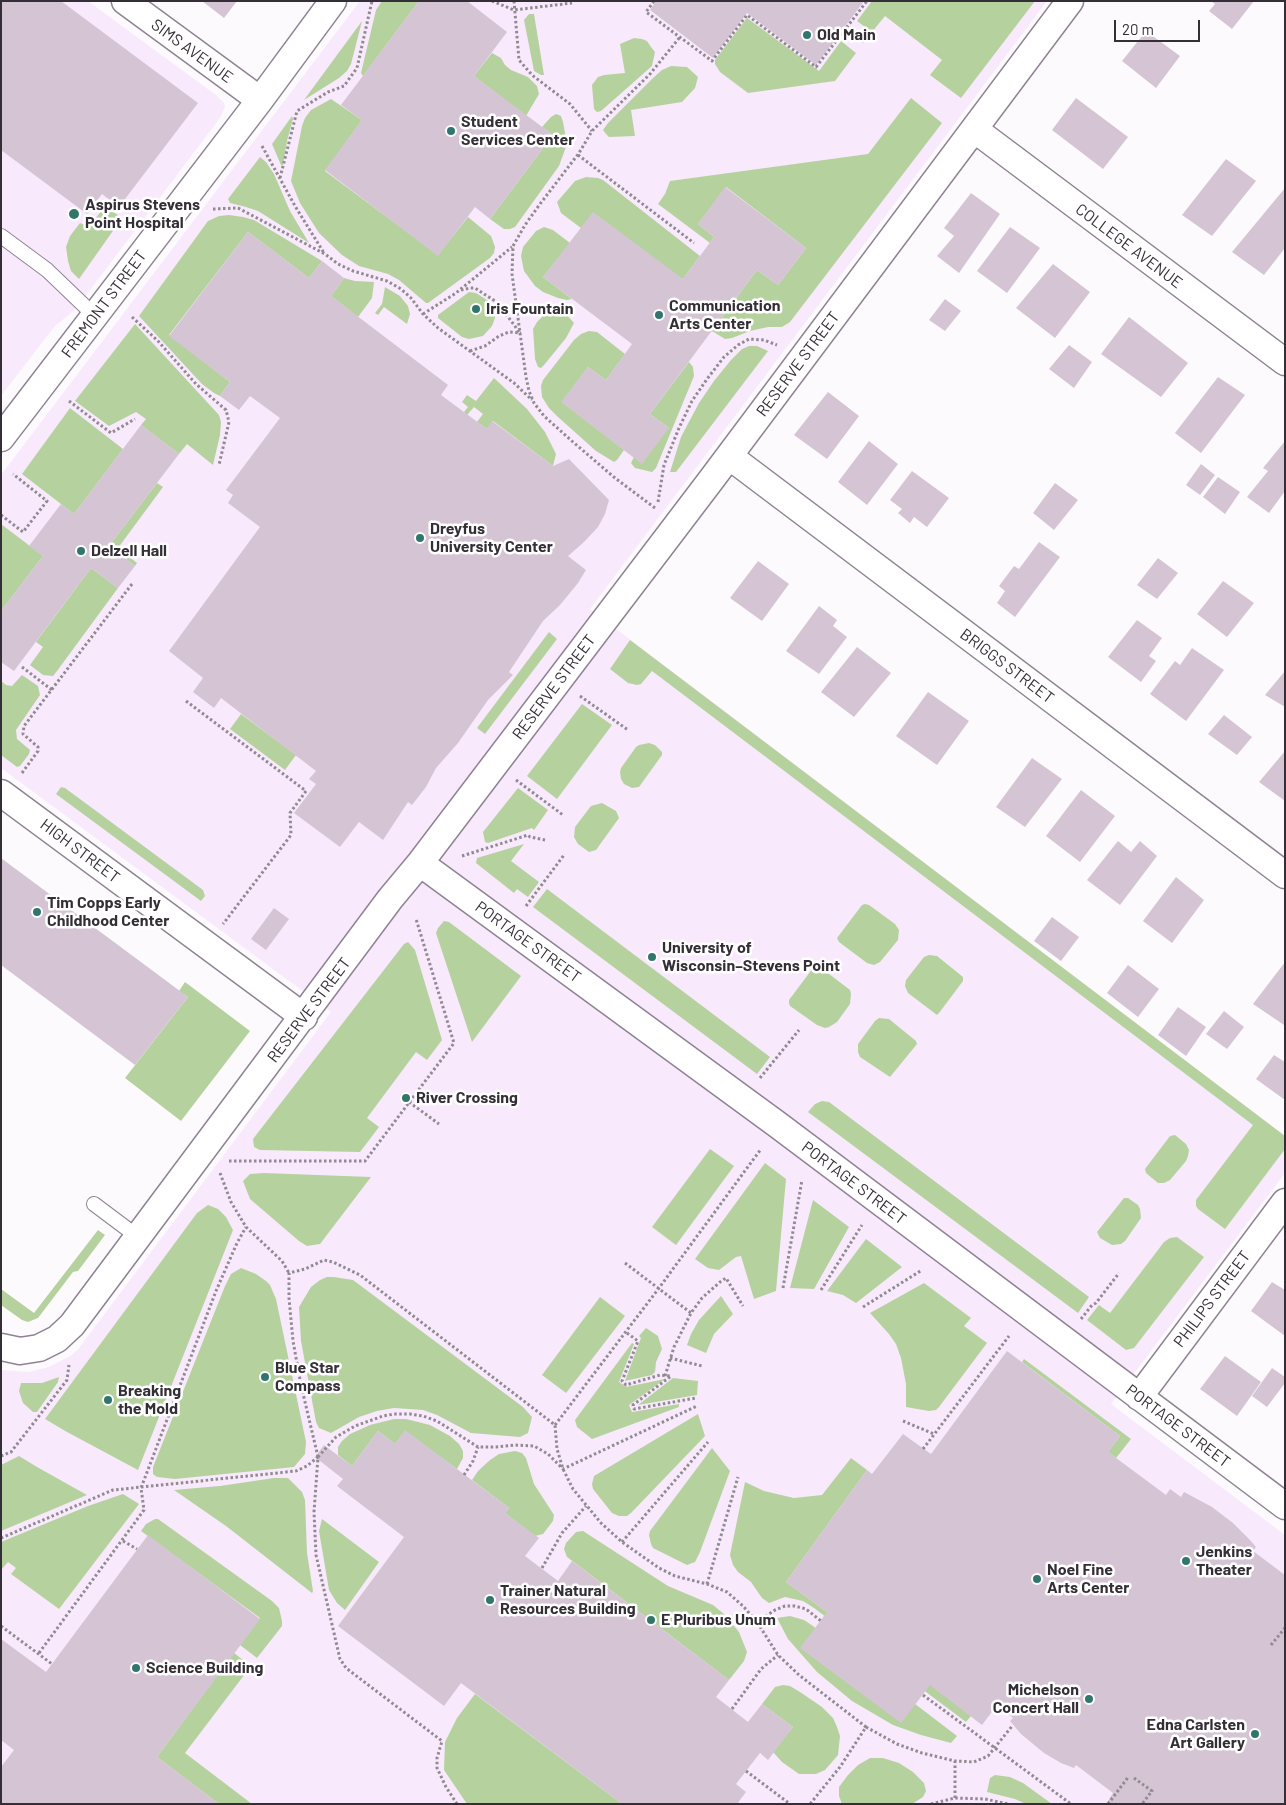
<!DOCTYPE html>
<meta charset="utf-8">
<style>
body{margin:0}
#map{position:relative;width:1286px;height:1805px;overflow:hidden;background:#fdfafe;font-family:Barlow,sans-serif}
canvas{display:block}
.frame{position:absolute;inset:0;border:2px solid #342f36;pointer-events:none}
.scale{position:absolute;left:1114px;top:20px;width:86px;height:22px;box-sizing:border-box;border:2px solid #342f36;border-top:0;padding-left:6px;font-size:15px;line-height:18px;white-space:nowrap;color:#342f36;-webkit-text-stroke:4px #fff;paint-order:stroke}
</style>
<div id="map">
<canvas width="1286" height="1805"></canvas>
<div class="frame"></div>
<div class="scale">20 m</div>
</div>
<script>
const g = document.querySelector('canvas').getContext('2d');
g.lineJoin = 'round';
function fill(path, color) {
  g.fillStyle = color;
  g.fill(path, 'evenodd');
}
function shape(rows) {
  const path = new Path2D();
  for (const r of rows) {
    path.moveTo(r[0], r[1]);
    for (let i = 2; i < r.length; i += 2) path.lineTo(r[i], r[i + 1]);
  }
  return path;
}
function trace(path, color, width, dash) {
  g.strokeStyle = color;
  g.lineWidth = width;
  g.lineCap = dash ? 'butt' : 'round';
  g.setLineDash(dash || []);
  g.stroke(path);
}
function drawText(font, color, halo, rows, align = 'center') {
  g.font = font + ' Barlow,sans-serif';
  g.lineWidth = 5;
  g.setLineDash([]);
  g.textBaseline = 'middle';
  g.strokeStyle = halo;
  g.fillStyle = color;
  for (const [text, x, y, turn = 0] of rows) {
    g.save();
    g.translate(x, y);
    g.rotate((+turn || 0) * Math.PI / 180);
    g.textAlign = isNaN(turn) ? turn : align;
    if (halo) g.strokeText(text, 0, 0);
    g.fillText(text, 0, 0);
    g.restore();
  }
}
fill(shape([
 [1,1,88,1,216,95,224,103,225,107,220,118,75,310,55,326,1,396],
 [360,1,1047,1,590,609,1285,1136,1285,1173,1111,1404,1285,1535,1285,1804,1,1804,1,1370,29,1372,49,1367,72,1355,79,1348,331,1012,1,768,1,475]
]), '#f9e9fd');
fill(shape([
 [382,1,419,1,363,76,361,73,376,10],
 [872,1,1035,1,961,98,930,75,942,60,885,16,872,32,857,21],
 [529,14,534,14,544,75,541,75,534,71,524,20],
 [747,18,819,71,841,41,856,53,835,81,748,93,720,72,715,64,715,60],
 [362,21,351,64,347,71,339,78,304,100],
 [634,38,642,39,647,41,651,47,655,52,652,66,601,111,597,112,594,109,592,85,598,77,604,75,625,73,620,44],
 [492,53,501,58,505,65,511,70,528,77,537,86,539,94,526,116,474,76],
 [671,66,687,67,698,77,695,88,682,102,631,110,635,136,609,137,606,134,603,130,608,123,653,78,662,70],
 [911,98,942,123,790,322,782,327,768,327,750,331,732,338,725,339,712,331,757,270,778,285,806,248,726,187,698,224,714,237,710,243,658,204,665,194,670,181,868,154],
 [331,99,362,120,325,171,438,255,468,217,491,236,495,247,494,253,490,258,428,303,426,303,399,280,388,274,359,266,342,255,319,233,300,203,291,181,302,126,305,118,311,110],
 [556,114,561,116,563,122,567,144,559,166,515,227,510,229,504,229,490,219,553,135,542,127,551,117],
 [292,116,293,119,287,141,283,165,281,165,272,144],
 [260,157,266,162,274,174,290,211,309,243,258,211,246,207,230,203,228,199],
 [586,177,598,178,603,180,700,256,683,279,581,228,561,213,557,202,575,181],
 [105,206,122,218,79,279,71,271,68,261,66,247,70,236,80,223,89,227],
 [229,215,243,217,254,220,322,261,309,278,248,232,169,335,230,382,220,396,214,393,202,384,139,316,208,221,219,216],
 [544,227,553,230,570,243,543,277,572,299,567,300,558,298,543,292,535,286,524,271,521,256,523,247,536,231],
 [344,278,355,281,374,282,372,298,358,317,331,296],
 [385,287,400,296,408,306,410,314,407,324,384,307,378,315,375,313,382,304],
 [469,292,476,293,490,302,494,309,495,318,492,326,483,336,469,339,462,337,438,318,438,315],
 [552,311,560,312,566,314,574,323,566,338,544,365,541,368,538,367,535,359,533,329,537,322,545,314],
 [135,324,219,415,221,422,220,435,213,465,187,444,179,454,141,425,146,419,136,412,109,426,75,401],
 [589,331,597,332,625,354,606,380,588,367,562,402,624,450,617,460,614,462,596,451,558,417,549,408,542,397,541,386,543,380,574,340,581,334],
 [749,346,757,346,768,351,676,472,670,472,681,437,699,403,714,381,731,360,742,349],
 [689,362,693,367,694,376,656,468,652,472,635,468,631,463,634,457,669,428,650,414],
 [494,378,527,409,545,432,556,454,553,466,493,421,487,429,477,422,483,414,474,407,467,415,464,412,468,407,462,402,467,395,476,401],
 [70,408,123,449,74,514,22,474],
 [157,483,163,487,118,548,137,563,135,566,109,546],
 [1,524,43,556,1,611],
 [91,568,118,588,57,671,53,676,43,675,30,665,43,647,36,642],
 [549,632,557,639,485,734,477,728],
 [630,640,1285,1136,1285,1149,1225,1229,1198,1209,1196,1206,1196,1200,1253,1125,652,671,641,684,637,685,628,683,610,669],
 [22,675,38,686,40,695,16,730,17,739,30,750,29,754,20,766,17,767,1,755,1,681,6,685,12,686],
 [582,704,612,725,557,799,527,776],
 [241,714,296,755,285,770,230,729],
 [649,743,655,745,662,752,662,755,639,787,632,788,624,784,621,779,620,772,621,768,636,747,639,745],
 [61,787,65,788,203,890,205,896,201,901,56,794],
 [518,788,548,810,534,830,532,828,488,843,485,842,483,832],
 [602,803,616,811,619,818,596,850,589,852,578,844,574,837,575,827,591,806],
 [524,844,511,861,539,882,528,897,517,889,514,893,476,863,477,858],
 [547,889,770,1057,757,1074,533,907],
 [865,904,869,905,895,924,899,930,898,940,880,962,874,965,867,963,839,942,837,938,862,905],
 [444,921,449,922,521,976,472,1042,436,933,438,928],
 [408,942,415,950,442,1040,427,1060,416,1052,367,1118,379,1127,360,1152,260,1150,254,1147,253,1139,404,944],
 [929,955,937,956,963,977,963,981,939,1013,937,1015,908,993,905,986,906,980,924,957],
 [817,966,820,967,850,990,851,994,850,1004,837,1022,829,1027,825,1028,817,1025,790,1006,789,1003,789,1000,813,968],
 [185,982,250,1031,181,1121,125,1078,188,997,179,991],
 [879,1018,889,1019,916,1041,917,1044,890,1077,860,1057,858,1052,858,1044,875,1021],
 [822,1101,829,1102,1089,1297,1078,1313,808,1112,815,1104],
 [1175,1135,1186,1144,1189,1150,1188,1156,1186,1161,1170,1180,1164,1183,1158,1183,1146,1173,1145,1169,1170,1136],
 [710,1149,734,1166,676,1245,652,1227],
 [765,1163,786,1179,776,1291,754,1299,741,1256,736,1257,719,1270,708,1268,695,1259],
 [264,1173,371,1177,320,1244,307,1246,299,1241,250,1199,243,1181,250,1174],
 [1124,1198,1128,1198,1138,1205,1140,1209,1141,1218,1125,1241,1121,1244,1112,1245,1100,1238,1097,1232],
 [813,1200,849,1227,814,1289,790,1288],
 [208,1205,218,1209,226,1217,233,1230,138,1470,67,1432,45,1419,197,1213],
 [98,1230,105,1235,78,1271,73,1272,38,1318,28,1322,22,1320,1,1305,1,1289,34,1313],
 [1177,1237,1204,1257,1134,1348,1126,1350,1087,1320,1099,1305,1110,1313,1164,1242,1170,1238],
 [866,1239,902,1267,856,1303,843,1295,827,1291],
 [241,1268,256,1274,266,1281,270,1285,276,1299,306,1442,305,1454,294,1467,175,1479,157,1477,153,1474,153,1467,225,1286,231,1274],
 [327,1277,334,1277,353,1280,523,1407,532,1417,528,1433,520,1437,471,1433,437,1415,423,1410,394,1408,377,1411,359,1417,331,1433,319,1428,316,1422,301,1341,299,1307,311,1287,320,1280],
 [924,1283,971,1318,964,1326,987,1343,939,1407,936,1410,929,1411,906,1407,906,1384,901,1358,896,1344,889,1334,870,1313],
 [721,1296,733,1314,714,1334,706,1353,687,1345,691,1334,699,1320],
 [600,1297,625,1316,566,1393,542,1375],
 [646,1328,658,1336,662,1349,656,1362,655,1372,652,1375,625,1381,641,1338,639,1336],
 [632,1343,634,1344,619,1382,626,1387,665,1379,629,1405,632,1412,679,1404,679,1407,592,1439,577,1427,575,1420],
 [1024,1359,1131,1439,1116,1458,1108,1452,1120,1436,1022,1362],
 [59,1377,58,1382,37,1412,33,1412,23,1403,19,1391,21,1383,42,1383],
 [673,1378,698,1381,697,1395,638,1405],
 [698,1414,705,1436,631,1513,627,1516,619,1516,612,1513,593,1489,592,1484,594,1476],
 [394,1419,406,1419,430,1425,450,1436,459,1444,463,1451,463,1458,457,1469,405,1431,395,1444,378,1431,352,1466,338,1455,338,1447,342,1441,350,1434,370,1425],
 [712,1448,730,1471,700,1552,695,1562,687,1565,653,1548,651,1544,649,1535,650,1531],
 [515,1451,522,1453,526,1458,534,1484,554,1515,553,1521,543,1534,535,1536,505,1513,509,1508,472,1480,478,1471,490,1460,499,1454],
 [19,1456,37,1467,87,1495,1,1531,1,1465],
 [851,1458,867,1470,786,1582,827,1612,830,1608,971,1716,966,1722,814,1608,803,1601,785,1597,769,1603,762,1598,751,1582,738,1572,733,1565,730,1555,745,1482,764,1491,794,1498,822,1495],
 [274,1478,288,1478,302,1492,305,1500,307,1553,313,1591,312,1593,226,1526,174,1490,220,1486],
 [123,1494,139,1504,59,1609,11,1574,16,1568,8,1562,1,1570,1,1542,88,1506],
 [155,1519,158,1519,272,1601,279,1608,282,1621,282,1626,257,1658,240,1645,260,1618,141,1531,146,1524],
 [322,1519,379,1562,345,1610,337,1603,329,1590,319,1531],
 [583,1531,668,1586,713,1605,724,1614,739,1632,747,1652,744,1661,729,1680,567,1557,564,1549,566,1543,576,1532],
 [790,1616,804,1620,813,1626,957,1736,951,1743,921,1735,893,1725,852,1701,817,1672,788,1639,777,1618],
 [234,1653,251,1666,185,1753,252,1804,219,1804,157,1757],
 [783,1685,790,1686,800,1692,822,1707,833,1718,837,1727,840,1736,838,1755,825,1770,816,1774,799,1774,782,1762,773,1752,793,1727,762,1704,775,1687],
 [475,1694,622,1804,467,1804,444,1770,445,1742,457,1718],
 [870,1758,883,1758,899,1763,913,1772,924,1783,926,1791,923,1797,912,1804,842,1804,839,1796,839,1787,848,1775,858,1765],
 [995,1775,1010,1777,1023,1783,1052,1804,1026,1804,1015,1799,987,1792,990,1778]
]), '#b5d29e');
fill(shape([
 [1,1,61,1,198,103,119,207,102,194,87,214,1,150],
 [202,1,237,1,224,18],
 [419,1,467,1,507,32,474,76,553,135,490,219,475,207,438,256,325,170,362,120,341,105],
 [656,1,864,1,816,65,747,13,713,58,650,10],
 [1211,1,1254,1,1232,29,1209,11,1215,4],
 [1146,31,1180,56,1156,88,1122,61],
 [1076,98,1128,137,1103,169,1052,130],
 [1226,159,1256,181,1212,236,1182,215],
 [725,187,806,248,778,285,757,270,650,414,669,428,642,464,561,402,588,367,606,380,632,344,543,277,593,212,683,279,714,237,698,224],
 [1285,188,1285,248,1264,275,1232,252],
 [971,193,1000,214,959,273,937,256,954,236,944,228],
 [1010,227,1040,248,1007,293,977,271],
 [248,232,309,278,322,261,344,278,331,296,448,385,441,395,487,429,492,421,553,466,569,459,609,500,605,514,598,527,584,542,568,556,586,570,578,583,560,605,543,621,509,672,513,675,488,700,458,743,436,768,426,787,412,805,408,802,383,840,359,822,340,847,294,813,316,784,309,779,316,771,221,698,214,708,193,692,203,678,169,651,260,527,228,503,233,495,226,490,280,418,250,396,239,410,220,396,230,382,169,336],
 [1053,264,1090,292,1055,338,1016,308],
 [945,299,961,311,945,331,929,320],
 [1129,317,1188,363,1161,397,1101,354],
 [1069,345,1092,362,1074,388,1049,369],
 [1218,377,1245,395,1201,453,1175,433],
 [828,392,859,416,827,459,794,435],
 [141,425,179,454,109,546,135,566,118,588,91,568,14,671,1,662,1,611,43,556,29,546,61,504,74,514],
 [869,441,898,464,867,505,838,482],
 [1285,441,1285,491,1269,513,1247,497,1268,471,1263,468],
 [1201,464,1215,475,1200,495,1186,485],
 [912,471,949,498,927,527,914,517,910,523,898,513,902,509,890,500],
 [1218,477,1240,492,1225,514,1203,497],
 [1055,483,1078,500,1054,530,1033,513],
 [1039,542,1060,557,1015,617,997,603,1005,591,999,586,1014,566,1019,569],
 [1158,558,1178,573,1157,599,1137,585],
 [758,561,789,584,762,621,730,598],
 [1223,581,1254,603,1227,637,1197,614],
 [819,606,837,620,833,626,847,637,819,674,786,651],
 [1137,620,1162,638,1149,656,1156,661,1141,682,1108,657],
 [857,647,891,673,854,717,821,692],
 [1192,648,1224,670,1186,721,1150,694,1175,661,1180,665],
 [1285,671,1285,707,1265,695],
 [928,692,969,721,937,765,896,736],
 [1224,715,1252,737,1237,755,1208,734],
 [1285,751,1285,801,1259,782],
 [1032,758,1062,779,1025,827,996,807],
 [1081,790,1115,816,1080,862,1046,836],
 [1118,841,1131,852,1140,841,1157,856,1120,905,1087,880],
 [1,858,188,997,135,1065,1,965],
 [1176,877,1204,900,1172,943,1143,921],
 [274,908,289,919,266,950,251,939],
 [1052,917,1079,937,1061,961,1034,941],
 [1285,962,1285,1023,1284,1025,1253,1004],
 [1128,965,1159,989,1138,1017,1107,993],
 [1178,1007,1206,1027,1186,1056,1158,1035],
 [1224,1011,1244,1027,1227,1049,1206,1034],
 [1274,1055,1285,1062,1285,1100,1256,1079],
 [1272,1282,1285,1290,1285,1336,1251,1311],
 [1007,1351,1120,1436,1108,1452,1166,1495,1170,1489,1181,1497,1184,1492,1212,1507,1233,1523,1250,1540,1256,1547,1253,1551,1285,1575,1285,1804,1106,1804,1113,1793,1076,1765,1074,1768,1061,1763,1044,1753,1021,1734,1010,1721,1013,1718,997,1705,982,1725,930,1685,901,1723,800,1648,827,1612,786,1582,867,1470,872,1474,903,1434,931,1454],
 [1225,1356,1261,1382,1237,1416,1200,1389],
 [1272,1368,1285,1377,1285,1383,1267,1407,1252,1396],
 [405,1430,509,1508,505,1513,539,1538,525,1556,558,1581,572,1561,729,1680,716,1697,748,1722,762,1704,793,1727,768,1760,760,1753,736,1784,746,1792,737,1804,622,1804,461,1683,444,1706,338,1626,404,1537,337,1486,343,1479,315,1457,324,1445,352,1466,378,1431,395,1444],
 [148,1535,260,1619,157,1757,219,1804,1,1804,1,1767,14,1750,1,1740,1,1639,46,1672]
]), '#d5c5d4');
const lane = shape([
 [1,236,47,270,95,316],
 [94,1204,138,1237]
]);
const street = shape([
 [125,1,260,100],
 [974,129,1285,362],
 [1,438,260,100,333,1],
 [729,456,1285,875],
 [1,793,304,1017],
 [420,863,778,1125,1285,1506],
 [1,1347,20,1351,39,1348,57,1339,72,1325,390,899,420,863,711,480,1070,1],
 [1139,1397,1285,1202]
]);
trace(lane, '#8f8393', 16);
trace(street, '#8f8393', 29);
trace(shape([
 [492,1,514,10,572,3],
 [514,1,519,60,532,75,570,104,592,131],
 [654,1,646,12,712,61,747,15,816,67,867,1],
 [846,29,864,42],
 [262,146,295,206,324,253],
 [578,155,694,243],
 [280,178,297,111,328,92,344,86,357,68,372,1],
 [213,209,238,208,325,254,338,264,353,271,387,281,401,289,411,298,423,314,438,328,514,383,532,400],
 [461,290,470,288,475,288,498,303,520,333],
 [423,314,456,293,512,247],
 [132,317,158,341,196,384,226,410,229,422,219,465],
 [470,351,485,346,499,336,509,332,521,333],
 [69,401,111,433,135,419],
 [658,502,664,465,679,428,692,401,707,379,724,357,738,345,749,339,764,340,777,345],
 [655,508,615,478,573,442,544,416,534,403,529,391,526,377,512,274,513,246,525,225,540,204,579,153,592,131,650,74,680,37],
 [1,515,23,532,47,501,13,474],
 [22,667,52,690],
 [580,696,628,730],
 [186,701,306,791,290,813,291,835,223,924],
 [22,773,38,751,38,747,23,734,24,726,132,584],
 [516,780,563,815],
 [462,856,528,835,530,837,545,840],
 [526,906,564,855],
 [760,1078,799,1030],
 [409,1102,439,1124],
 [229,1161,365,1161,454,1043,416,919],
 [220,1173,231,1202,246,1227,282,1261,289,1273],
 [625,1263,691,1313],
 [783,1288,802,1180],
 [821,1290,862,1225],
 [863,1307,922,1270],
 [1081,1319,1092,1305,1096,1303,1119,1273],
 [627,1333,638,1341,622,1381,626,1385,660,1375,671,1376,633,1405,634,1409,696,1398],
 [670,1358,702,1366],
 [665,1376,674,1347,691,1313,702,1298,720,1282,726,1278,743,1306],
 [903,1421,934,1434],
 [555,1425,659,1288,761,1149],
 [923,1449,1009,1336],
 [1,1456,11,1452,67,1380,69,1365],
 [318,1457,301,1385,293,1341,289,1298,289,1273,305,1269,324,1260,333,1262,360,1275,555,1425,557,1449,563,1469,573,1489,601,1523,622,1542,659,1568,675,1576,707,1584,727,1592,743,1606,757,1622,778,1655,799,1675,866,1727,840,1767,810,1804],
 [318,1457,336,1437,355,1426,383,1416,394,1414,410,1414,423,1416,437,1421,478,1447,496,1447,515,1445,534,1446,548,1454,563,1469,697,1406],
 [464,1475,473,1461,478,1447],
 [1,1538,113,1490,296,1471,307,1466,318,1457,314,1512,316,1555,340,1659,346,1668,442,1741,437,1758,437,1768,446,1787,457,1804],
 [123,1541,137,1549],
 [622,1542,708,1442],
 [542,1568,562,1533,586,1506],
 [707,1584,738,1477],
 [757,1622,775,1610,785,1606,795,1606,806,1609,821,1621],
 [1,1626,52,1664],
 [1271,1645,1285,1628],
 [39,1653,144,1510,141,1488,216,1291,237,1243,246,1227],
 [923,1695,1071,1804],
 [732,1709,761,1669,778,1655],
 [866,1727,897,1744,922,1753,955,1761,974,1762,988,1756,1013,1725],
 [746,1771,790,1804],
 [1134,1778,1152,1791,1142,1804],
 [955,1798,955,1761],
 [931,1804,955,1798,985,1799,1008,1804],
 [1108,1804,1129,1776]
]), '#8f8b91', 3, [2.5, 2.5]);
trace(lane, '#fff', 14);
trace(street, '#fff', 26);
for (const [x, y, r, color] of [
 [807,35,5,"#30766d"],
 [451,131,5,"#30766d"],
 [74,214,6,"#30766d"],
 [476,309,5,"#30766d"],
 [659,315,5,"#30766d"],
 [420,538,5,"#30766d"],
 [81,551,5,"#30766d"],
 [37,912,5,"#30766d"],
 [652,957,5,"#30766d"],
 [406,1098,5,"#30766d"],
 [265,1377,5,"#30766d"],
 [108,1400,5,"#30766d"],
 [1186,1561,5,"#30766d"],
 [1037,1579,5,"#30766d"],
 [490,1600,5,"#30766d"],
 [651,1620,5,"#30766d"],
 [136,1668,5,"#30766d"],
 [1089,1699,5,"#30766d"],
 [1255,1734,5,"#30766d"]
]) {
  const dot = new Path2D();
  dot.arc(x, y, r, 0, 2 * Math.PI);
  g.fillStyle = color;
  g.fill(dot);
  trace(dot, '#fff', 2);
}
drawText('bold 16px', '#342f36', '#fff', [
 ["Old Main",817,35],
 ["Student",461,122],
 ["Services Center",461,140],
 ["Aspirus Stevens",85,205],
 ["Point Hospital",85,223],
 ["Communication",669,306],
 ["Arts Center",669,324],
 ["Iris Fountain",486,309],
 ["Dreyfus",430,529],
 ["University Center",430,547],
 ["Delzell Hall",91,551],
 ["Tim Copps Early",47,903],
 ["Childhood Center",47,921],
 ["University of",662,948],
 ["Wisconsin–Stevens Point",662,966],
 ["River Crossing",416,1098],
 ["Blue Star",275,1368],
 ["Compass",275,1386],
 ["Breaking",118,1391],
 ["the Mold",118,1409],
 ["Jenkins",1196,1552],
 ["Theater",1196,1570],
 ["Noel Fine",1047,1570],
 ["Arts Center",1047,1588],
 ["Trainer Natural",500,1591],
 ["Resources Building",500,1609],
 ["E Pluribus Unum",661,1620],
 ["Science Building",146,1668],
 ["Michelson",1079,1690,"right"],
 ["Concert Hall",1079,1708,"right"],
 ["Edna Carlsten",1245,1725,"right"],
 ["Art Gallery",1245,1743,"right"]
], 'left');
drawText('16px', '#342f36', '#fff', [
 ["SIMS AVENUE",192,51,36],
 ["COLLEGE AVENUE",1129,246,37],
 ["FREMONT STREET",104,304,-53],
 ["RESERVE STREET",798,364,-53],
 ["BRIGGS STREET",1007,666,37],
 ["RESERVE STREET",554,687,-53],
 ["HIGH STREET",80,851,37],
 ["PORTAGE STREET",528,942,36],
 ["RESERVE STREET",309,1010,-53],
 ["PORTAGE STREET",854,1183,37],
 ["PHILIPS STREET",1212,1299,-53],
 ["PORTAGE STREET",1178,1426,37]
]);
</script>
